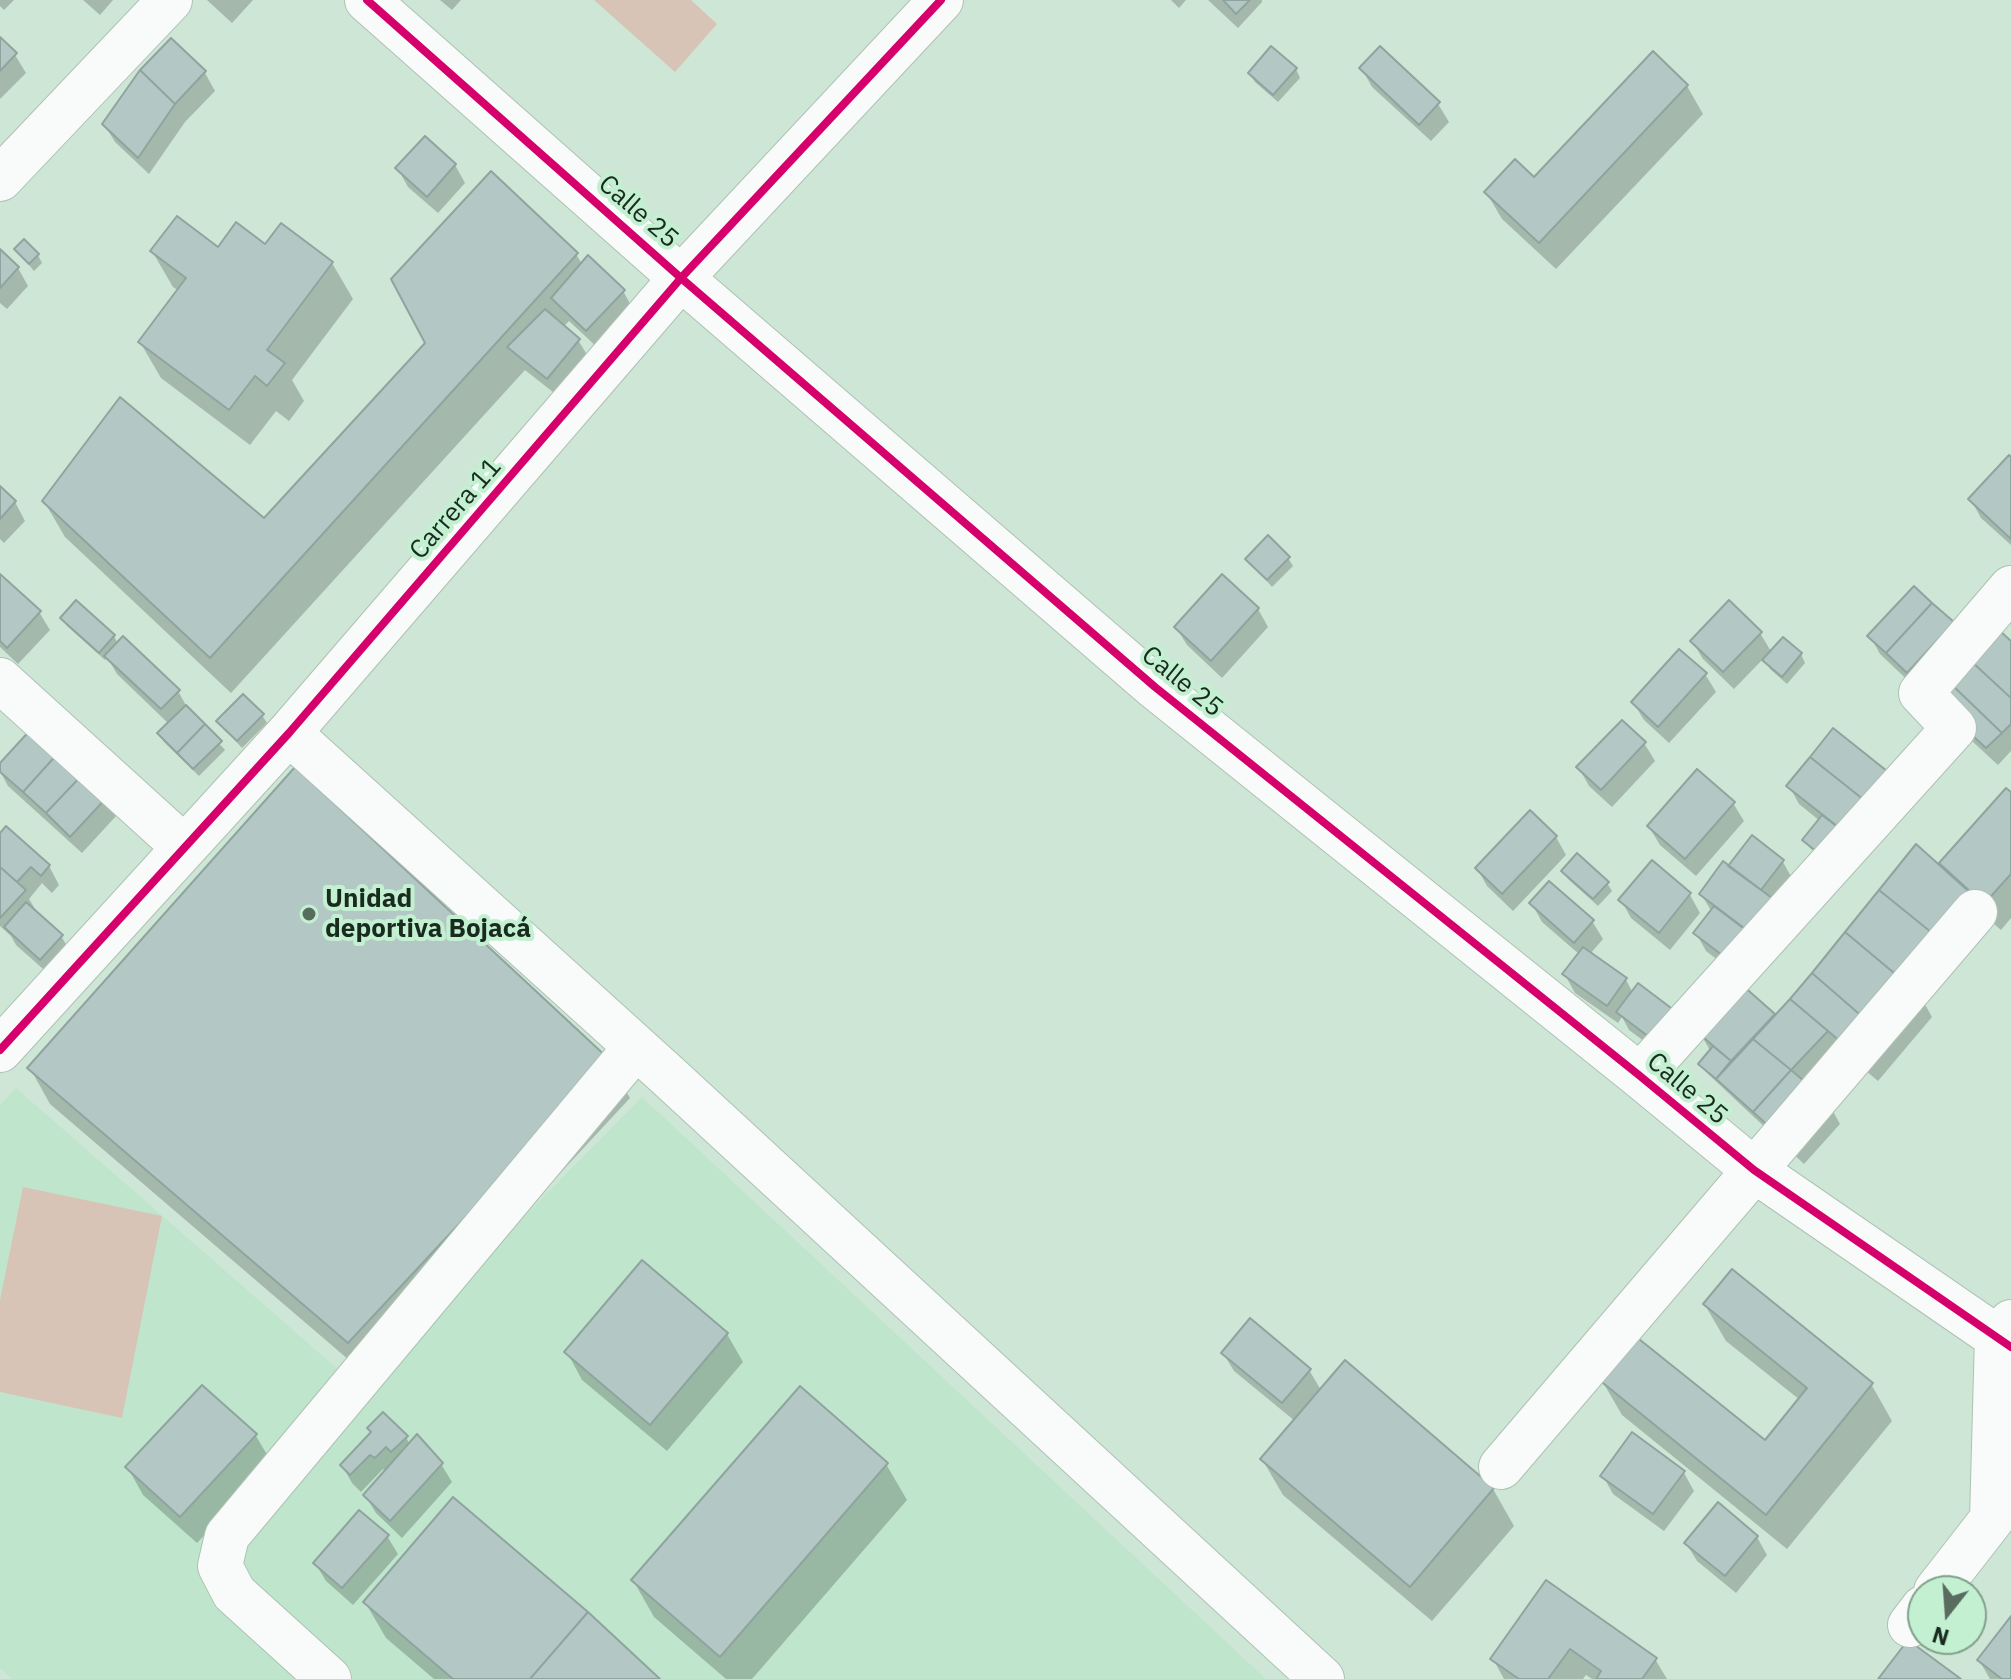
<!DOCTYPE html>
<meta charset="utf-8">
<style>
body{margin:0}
#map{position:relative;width:2011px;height:1679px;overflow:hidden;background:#cee6d6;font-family:"IBM Plex Sans",sans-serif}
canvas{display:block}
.north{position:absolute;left:1907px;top:1575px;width:80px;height:80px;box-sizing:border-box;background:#c4f0d2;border:2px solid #80a18a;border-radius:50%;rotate:197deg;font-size:22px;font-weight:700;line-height:32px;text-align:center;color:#192a1f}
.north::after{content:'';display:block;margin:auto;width:28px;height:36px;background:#586c5f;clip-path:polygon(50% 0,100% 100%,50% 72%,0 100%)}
</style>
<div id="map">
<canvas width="2011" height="1679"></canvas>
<div class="north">N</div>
</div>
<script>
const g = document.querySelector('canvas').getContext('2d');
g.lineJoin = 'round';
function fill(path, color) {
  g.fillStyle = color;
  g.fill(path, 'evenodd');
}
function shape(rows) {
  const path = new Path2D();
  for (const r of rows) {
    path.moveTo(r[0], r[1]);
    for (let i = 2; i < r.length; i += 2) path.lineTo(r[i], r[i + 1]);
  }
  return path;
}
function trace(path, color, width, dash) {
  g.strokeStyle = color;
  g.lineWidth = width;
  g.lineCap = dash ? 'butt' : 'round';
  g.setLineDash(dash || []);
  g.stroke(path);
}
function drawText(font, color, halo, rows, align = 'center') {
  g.font = font + ' "IBM Plex Sans",sans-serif';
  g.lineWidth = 8;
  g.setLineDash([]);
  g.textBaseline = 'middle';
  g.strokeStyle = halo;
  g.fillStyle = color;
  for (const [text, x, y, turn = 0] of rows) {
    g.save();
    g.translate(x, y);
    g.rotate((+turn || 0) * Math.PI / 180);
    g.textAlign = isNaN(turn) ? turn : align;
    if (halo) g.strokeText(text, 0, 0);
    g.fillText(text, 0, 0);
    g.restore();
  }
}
fill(shape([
 [16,1088,357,1386,642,1097,1266,1679,12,1679,0,1668,0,1105]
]), '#bfe6cc');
fill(shape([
 [594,0,691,0,717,24,675,72],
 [23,1187,162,1216,122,1418,0,1392,0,1300]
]), '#d7c4b6');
fill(shape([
 [0,0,14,0,4,10,0,6],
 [83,0,113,0,100,15],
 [207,0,253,0,232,23],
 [440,0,461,0,452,10],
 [1171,0,1186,0,1179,8],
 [1208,0,1262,0,1262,2,1238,28],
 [0,40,15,55,26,73,0,99],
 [171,40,205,73,215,91,185,122,149,174,115,142,104,124],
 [1653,54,1687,86,1703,114,1556,269,1502,219,1486,192,1535,179],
 [1296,69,1300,78,1278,102,1255,82,1250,74],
 [1362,69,1438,104,1449,122,1431,141,1372,87],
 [455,165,465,183,438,213,408,187,398,169],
 [266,247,332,263,353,299,292,380,304,401,289,421,276,411,250,445,161,378,140,342,179,291,173,287,152,251],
 [16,249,38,255,42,263,34,271],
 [0,252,18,268,28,286,7,309,0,303],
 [576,254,582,264,623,291,633,309,598,348,569,321,563,327,578,340,589,358,558,396,525,370,231,693,65,537,44,501,264,521,428,343],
 [2011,456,2011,545,1981,518,1971,500],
 [0,489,15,502,25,521,4,543,0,539],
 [1288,558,1293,566,1272,587,1248,559],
 [0,576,39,612,50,630,18,664,0,647],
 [1258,609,1268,627,1222,678,1187,645,1176,627],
 [62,618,114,636,118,644,178,691,188,709,225,750,199,776,164,742,159,733,169,724,117,674,107,657,105,660,67,626],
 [1952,624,1918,690,1880,654,1870,636],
 [1760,633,1772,653,1801,654,1805,663,1787,684,1770,669,1764,658,1734,689,1703,659,1692,641],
 [2011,644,2011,751,1998,765,1947,718],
 [1705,674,1716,692,1669,743,1644,720,1633,702],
 [262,715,267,723,242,748,218,722],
 [34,730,117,815,82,853,8,786,0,771,0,766],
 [1644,743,1655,761,1612,807,1589,786,1579,768],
 [1890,776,1828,863,1810,848,1805,840,1820,821,1799,804,1789,786],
 [2011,794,2011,918,2001,930,1986,917,1922,999,1932,1017,1878,1081,1839,1048,1830,1106,1840,1124,1804,1164,1706,1072,1701,1064,1711,1052,1700,1033,1741,987,1775,1017,1948,875,1942,864],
 [1733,803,1744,821,1696,876,1660,845,1649,827],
 [7,828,49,866,59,885,52,893,42,883,29,899,35,909,33,911,61,936,72,954,51,976,16,945,11,936,0,926,0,836],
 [1556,837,1566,855,1513,911,1487,886,1477,868],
 [1783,862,1793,880,1741,978,1706,951,1696,933,1712,912,1701,894,1729,868],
 [1563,871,1607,883,1612,891,1598,906,1568,879],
 [1690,895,1700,913,1670,950,1631,918,1621,900],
 [1532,904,1592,921,1603,939,1590,954,1626,980,1668,1059,1629,1030,1622,1017,1618,1023,1575,993,1565,975,1579,954,1542,922],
 [609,1062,630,1098,370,1378,50,1104,30,1068],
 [1705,1305,1871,1384,1892,1421,1787,1549,1622,1415,1601,1379,1765,1443,1800,1400,1726,1341],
 [727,1334,743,1362,667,1451,582,1380,567,1352],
 [1223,1353,1309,1370,1321,1390,1345,1363,1493,1489,1514,1526,1432,1621,1283,1495,1262,1459,1295,1421,1234,1371],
 [202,1387,256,1436,272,1463,197,1543,143,1495,128,1468],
 [1633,1435,1684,1473,1694,1491,1664,1531,1613,1494,1603,1476],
 [406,1437,410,1445,441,1464,452,1482,402,1538,376,1513,365,1495,386,1472,383,1469,361,1492,352,1483,342,1465],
 [886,1464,907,1500,752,1679,726,1679,654,1617,633,1580],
 [387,1536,398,1554,353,1605,326,1581,315,1563],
 [1757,1537,1767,1555,1736,1593,1697,1561,1686,1543],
 [1547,1583,1655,1659,1667,1679,1592,1679,1586,1675,1583,1679,1504,1679,1493,1659],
 [365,1602,657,1679,434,1679,386,1638],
 [2011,1620,2011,1679,1990,1679,1979,1660]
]), '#0003');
const building = shape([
 [1223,0,1250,0,1236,14,1223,0],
 [0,37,17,53,0,71,0,37],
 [171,38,206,71,175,104,140,70,171,38],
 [1271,46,1297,68,1273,95,1248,73,1271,46],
 [1380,46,1440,102,1419,125,1359,68,1380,46],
 [1653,51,1688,85,1539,243,1484,192,1515,159,1534,177,1653,51],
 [140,70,175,104,138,158,102,124,140,70],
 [425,136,456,164,427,197,395,168,425,136],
 [491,171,578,253,210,658,42,501,120,397,264,518,425,343,391,279,491,171],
 [177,216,218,247,236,222,265,244,281,223,333,262,267,350,285,363,267,386,255,376,229,410,138,342,186,278,150,251,177,216],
 [24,239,39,254,29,264,14,249,24,239],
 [0,249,19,267,0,288,0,249],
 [588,255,625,290,586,331,551,298,588,255],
 [545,309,580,339,547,379,507,347,545,309],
 [2009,455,2011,457,2011,539,1968,499,2009,455],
 [0,486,16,501,0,519,0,486],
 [1268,535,1290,557,1267,580,1245,559,1268,535],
 [0,574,41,611,7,648,0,641,0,574],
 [1222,574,1259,608,1211,661,1174,627,1222,574],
 [1914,586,1932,603,1886,653,1867,636,1914,586],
 [76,600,115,635,99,653,60,618,76,600],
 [1729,600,1762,632,1723,672,1690,641,1729,600],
 [1932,603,1954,622,1907,673,1886,653,1932,603],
 [1999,630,2011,641,2011,698,1971,661,1999,630],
 [123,636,180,690,161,709,104,656,123,636],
 [1783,637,1802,653,1782,677,1762,660,1783,637],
 [1679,649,1707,673,1658,727,1631,702,1679,649],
 [1971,661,2011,698,2011,724,2002,733,1950,683,1971,661],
 [1950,683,2002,733,1986,748,1934,700,1950,683],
 [243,694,264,714,237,741,216,721,243,694],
 [186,705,205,724,177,753,157,733,186,705],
 [1622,720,1646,742,1601,790,1576,767,1622,720],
 [205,724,222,741,193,769,177,753,205,724],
 [33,727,60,751,23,792,0,772,0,763,33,727],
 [1833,728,1892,775,1869,804,1810,757,1833,728],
 [60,751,84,773,46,813,23,792,60,751],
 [1810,757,1869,804,1846,833,1786,786,1810,757],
 [295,767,611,1061,348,1343,27,1068,295,767],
 [1697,769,1735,802,1685,859,1647,826,1697,769],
 [84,773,109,795,70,837,46,813,84,773],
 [2006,788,2011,792,2011,874,1984,904,1939,863,2006,788],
 [1530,810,1557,836,1502,894,1475,868,1530,810],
 [1822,815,1843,831,1822,856,1802,840,1822,815],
 [6,826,50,865,41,876,31,867,17,882,0,867,0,833,6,826],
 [1752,835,1784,860,1761,890,1728,866,1752,835],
 [1916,844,1976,898,1942,941,1879,890,1916,844],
 [1577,853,1609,882,1593,899,1561,871,1577,853],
 [1652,860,1691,893,1659,933,1618,900,1652,860],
 [1723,861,1781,905,1756,937,1699,894,1723,861],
 [0,867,26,890,0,918,0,867],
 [1549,881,1594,920,1574,943,1529,903,1549,881],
 [1879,890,1942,941,1906,983,1845,932,1879,890],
 [26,902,63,935,40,960,4,927,26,902],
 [1714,906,1751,934,1730,961,1693,933,1714,906],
 [1845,932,1924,998,1888,1039,1812,973,1845,932],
 [1583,947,1627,978,1607,1006,1562,974,1583,947],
 [1812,973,1888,1039,1867,1064,1790,999,1812,973],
 [1638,983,1679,1014,1657,1043,1616,1012,1638,983],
 [1741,984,1775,1014,1731,1061,1697,1032,1741,984],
 [1790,999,1828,1031,1791,1070,1753,1039,1790,999],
 [1753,1039,1791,1070,1753,1112,1716,1079,1753,1039],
 [1713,1046,1731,1061,1716,1079,1698,1064,1713,1046],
 [1791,1070,1831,1104,1792,1147,1753,1112,1791,1070],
 [642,1260,728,1333,650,1425,564,1352,642,1260],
 [1732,1269,1873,1383,1766,1515,1598,1379,1634,1335,1765,1440,1807,1388,1703,1304,1732,1269],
 [1250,1318,1311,1369,1282,1403,1221,1353,1250,1318],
 [1345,1360,1494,1488,1410,1587,1260,1459,1345,1360],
 [202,1385,257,1434,180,1517,125,1467,202,1385],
 [800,1386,888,1463,720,1657,631,1580,800,1386],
 [383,1412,408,1436,391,1452,386,1447,375,1458,370,1455,350,1475,340,1465,371,1432,367,1428,383,1412],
 [1632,1432,1685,1471,1653,1514,1600,1476,1632,1432],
 [417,1434,443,1463,390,1521,363,1495,417,1434],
 [453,1497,588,1612,530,1679,453,1679,363,1602,453,1497],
 [1718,1502,1758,1536,1725,1576,1684,1543,1718,1502],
 [359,1510,389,1535,342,1588,313,1563,359,1510],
 [1546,1580,1657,1658,1642,1679,1596,1679,1601,1671,1570,1649,1548,1679,1519,1679,1490,1659,1546,1580],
 [588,1612,660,1679,530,1679,588,1612],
 [2011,1616,2011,1679,2002,1679,1977,1660,2011,1616],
 [1908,1640,1961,1679,1878,1679,1908,1640]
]);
fill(building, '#b3c8c4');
trace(building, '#8fa49f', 2);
const minor = shape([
 [367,0,681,278,1155,687,1640,1076,1754,1170,2011,1347],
 [0,179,170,0],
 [0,680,184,847],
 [289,733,666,1074,1322,1679],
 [0,1050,289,733,681,278,941,0],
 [1640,1076,1954,728,1921,693,2011,588],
 [1501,1467,1975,912],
 [1936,1591,1992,1519,1997,1337,2011,1322],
 [1910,1625,1923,1608],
 [329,1679,234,1593,220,1566,227,1536,636,1047]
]);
trace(minor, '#aec1b4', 46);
trace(minor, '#f8fbf9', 44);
trace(shape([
 [367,0,681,278,1155,687,1640,1076,1754,1170,2011,1347],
 [0,1050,289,733,681,278,941,0]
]), '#d6006c', 8);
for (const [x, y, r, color] of [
 [309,914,8,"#586c5f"]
]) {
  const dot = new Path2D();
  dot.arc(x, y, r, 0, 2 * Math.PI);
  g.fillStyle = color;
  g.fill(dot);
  trace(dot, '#c4f0d2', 3);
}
drawText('26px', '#192a1f', '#c4f0d2', [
 ["Calle 25",638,212,41],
 ["Carrera 11",456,509,-49],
 ["Calle 25",1182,682,39],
 ["Calle 25",1687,1089,40]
]);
drawText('bold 26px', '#192a1f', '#c4f0d2', [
 ["Unidad",325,899],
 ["deportiva Bojacá",325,929]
], 'left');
</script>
